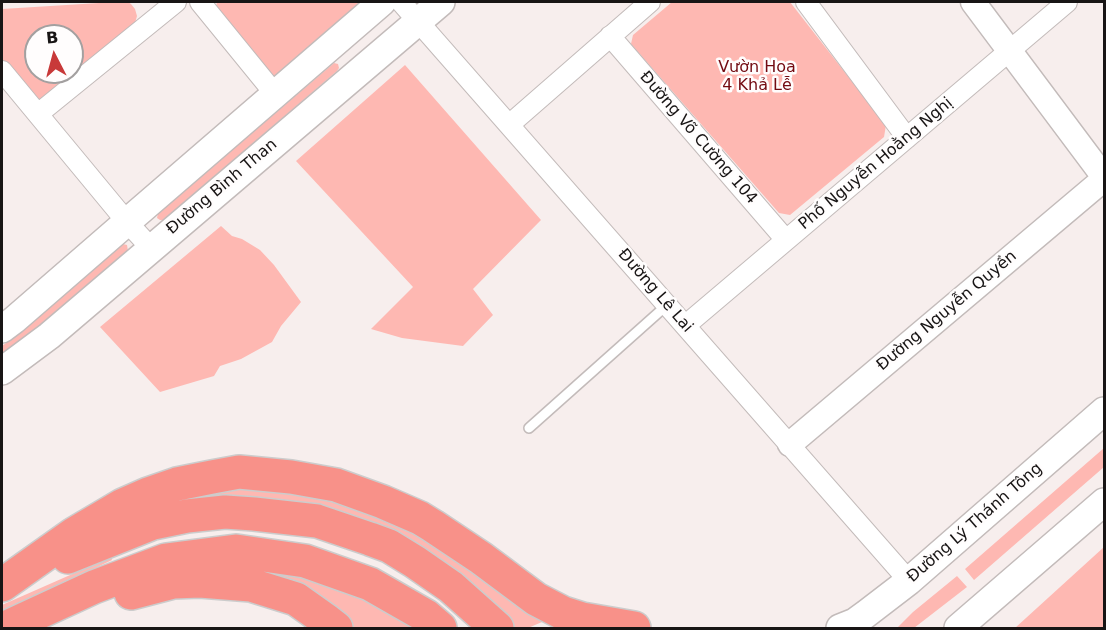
<!DOCTYPE html>
<meta charset="utf-8">
<style>
body{margin:0}
#map{position:relative;width:1106px;height:630px;overflow:hidden;background:#f7eeed;font-family:"DejaVu Sans",sans-serif}
canvas{display:block}
.frame{position:absolute;inset:0;border:3px solid #181515;pointer-events:none}
.north{position:absolute;left:24px;top:24px;width:60px;height:60px;box-sizing:border-box;background:#fffdfd;border:2px solid #a3a0a0;border-radius:50%;rotate:354deg;font-size:16px;font-weight:700;line-height:24px;text-align:center;color:#181515}
.north::after{content:'';display:block;margin:auto;width:21px;height:27px;background:#c83939;clip-path:polygon(50% 0,100% 100%,50% 72%,0 100%)}
</style>
<div id="map">
<canvas width="1106" height="630"></canvas>
<div class="frame"></div>
<div class="north">B</div>
</div>
<script>
const g = document.querySelector('canvas').getContext('2d');
g.lineJoin = 'round';
function fill(path, color) {
  g.fillStyle = color;
  g.fill(path, 'evenodd');
}
function shape(rows) {
  const path = new Path2D();
  for (const r of rows) {
    path.moveTo(r[0], r[1]);
    for (let i = 2; i < r.length; i += 2) path.lineTo(r[i], r[i + 1]);
  }
  return path;
}
function trace(path, color, width, dash) {
  g.strokeStyle = color;
  g.lineWidth = width;
  g.lineCap = dash ? 'butt' : 'round';
  g.setLineDash(dash || []);
  g.stroke(path);
}
function drawText(font, color, halo, rows, align = 'center') {
  g.font = font + ' "DejaVu Sans",sans-serif';
  g.lineWidth = 5;
  g.setLineDash([]);
  g.textBaseline = 'middle';
  g.strokeStyle = halo;
  g.fillStyle = color;
  for (const [text, x, y, turn = 0] of rows) {
    g.save();
    g.translate(x, y);
    g.rotate((+turn || 0) * Math.PI / 180);
    g.textAlign = isNaN(turn) ? turn : align;
    if (halo) g.strokeText(text, 0, 0);
    g.fillText(text, 0, 0);
    g.restore();
  }
}
fill(shape([
 [115,2,128,2,131,4,135,9,137,16,135,23,41,104,2,67,2,9],
 [36,36,72,36,72,72,36,72],
 [217,2,361,2,360,10,280,77,273,77,215,11],
 [672,2,790,2,886,125,884,137,790,215,779,213,631,44,633,35],
 [334,63,338,64,339,68,337,71,164,220,160,220,157,218,158,213],
 [405,65,541,220,473,289,493,315,463,346,402,338,371,329,413,287,296,161],
 [221,226,232,236,242,239,260,250,274,265,301,302,281,326,272,342,241,359,220,366,214,376,160,392,100,327],
 [123,244,127,245,128,251,34,330,2,355,2,346,22,331],
 [1104,448,1104,467,974,580,965,569],
 [241,486,328,497,410,529,468,568,526,609,542,622,528,628,515,628,511,624,393,540,152,511,190,492],
 [1104,547,1104,628,1015,628],
 [111,557,112,560,2,613,2,605],
 [237,559,364,592,420,628,351,628],
 [957,576,967,587,914,628,897,628,913,612]
]), '#feb8b2');
const service = shape([
 [529,428,667,305]
]);
const minor = shape([
 [200,2,275,94],
 [401,2,909,581],
 [806,2,907,138],
 [610,36,786,240],
 [2,71,127,222,151,248],
 [38,114,176,2],
 [509,125,650,2],
 [686,325,1067,2]
]);
const tertiary = shape([
 [973,2,1104,177],
 [790,444,1104,179]
]);
const secondary = shape([
 [2,329,14,320,127,222,382,2],
 [2,371,49,336,441,2],
 [840,628,855,622,866,614,909,581,1104,411],
 [958,628,1104,502]
]);
const motorway = shape([
 [68,557,153,523,187,516,225,512,254,514,317,521,370,539,389,546,415,562,451,587,497,628],
 [2,585,74,534,123,505,148,494,177,484,212,477,239,472,291,477,336,485,383,502,420,518,433,526,481,558,536,599,563,613,582,619,634,628],
 [131,593,173,582,200,581,251,585,296,599,327,621,336,628],
 [5,628,94,587,166,560,236,551,305,561,370,584,426,616,440,628]
]);
trace(service, '#c3bbba', 12);
trace(minor, '#c3bbba', 22);
trace(tertiary, '#c3bbba', 27);
trace(secondary, '#c3bbba', 30);
trace(motorway, '#ccc', 36);
trace(service, '#fff', 9);
trace(minor, '#fff', 20);
trace(tertiary, '#fff', 24);
trace(secondary, '#fff', 27);
trace(motorway, '#f89189', 33);
drawText('16px', '#730b12', '#fffdfd', [
 ["Vườn Hoa",757,68],
 ["4 Khả Lễ",757,86]
]);
drawText('16px', '#181515', '#fffdfd', [
 ["Đường Võ Cường 104",698,138,49],
 ["Phố Nguyễn Hoằng Nghị",876,164,-40],
 ["Đường Bình Than",222,187,-40],
 ["Đường Lê Lai",655,291,49],
 ["Đường Nguyễn Quyền",947,311,-40],
 ["Đường Lý Thánh Tông",975,523,-41]
]);
</script>
